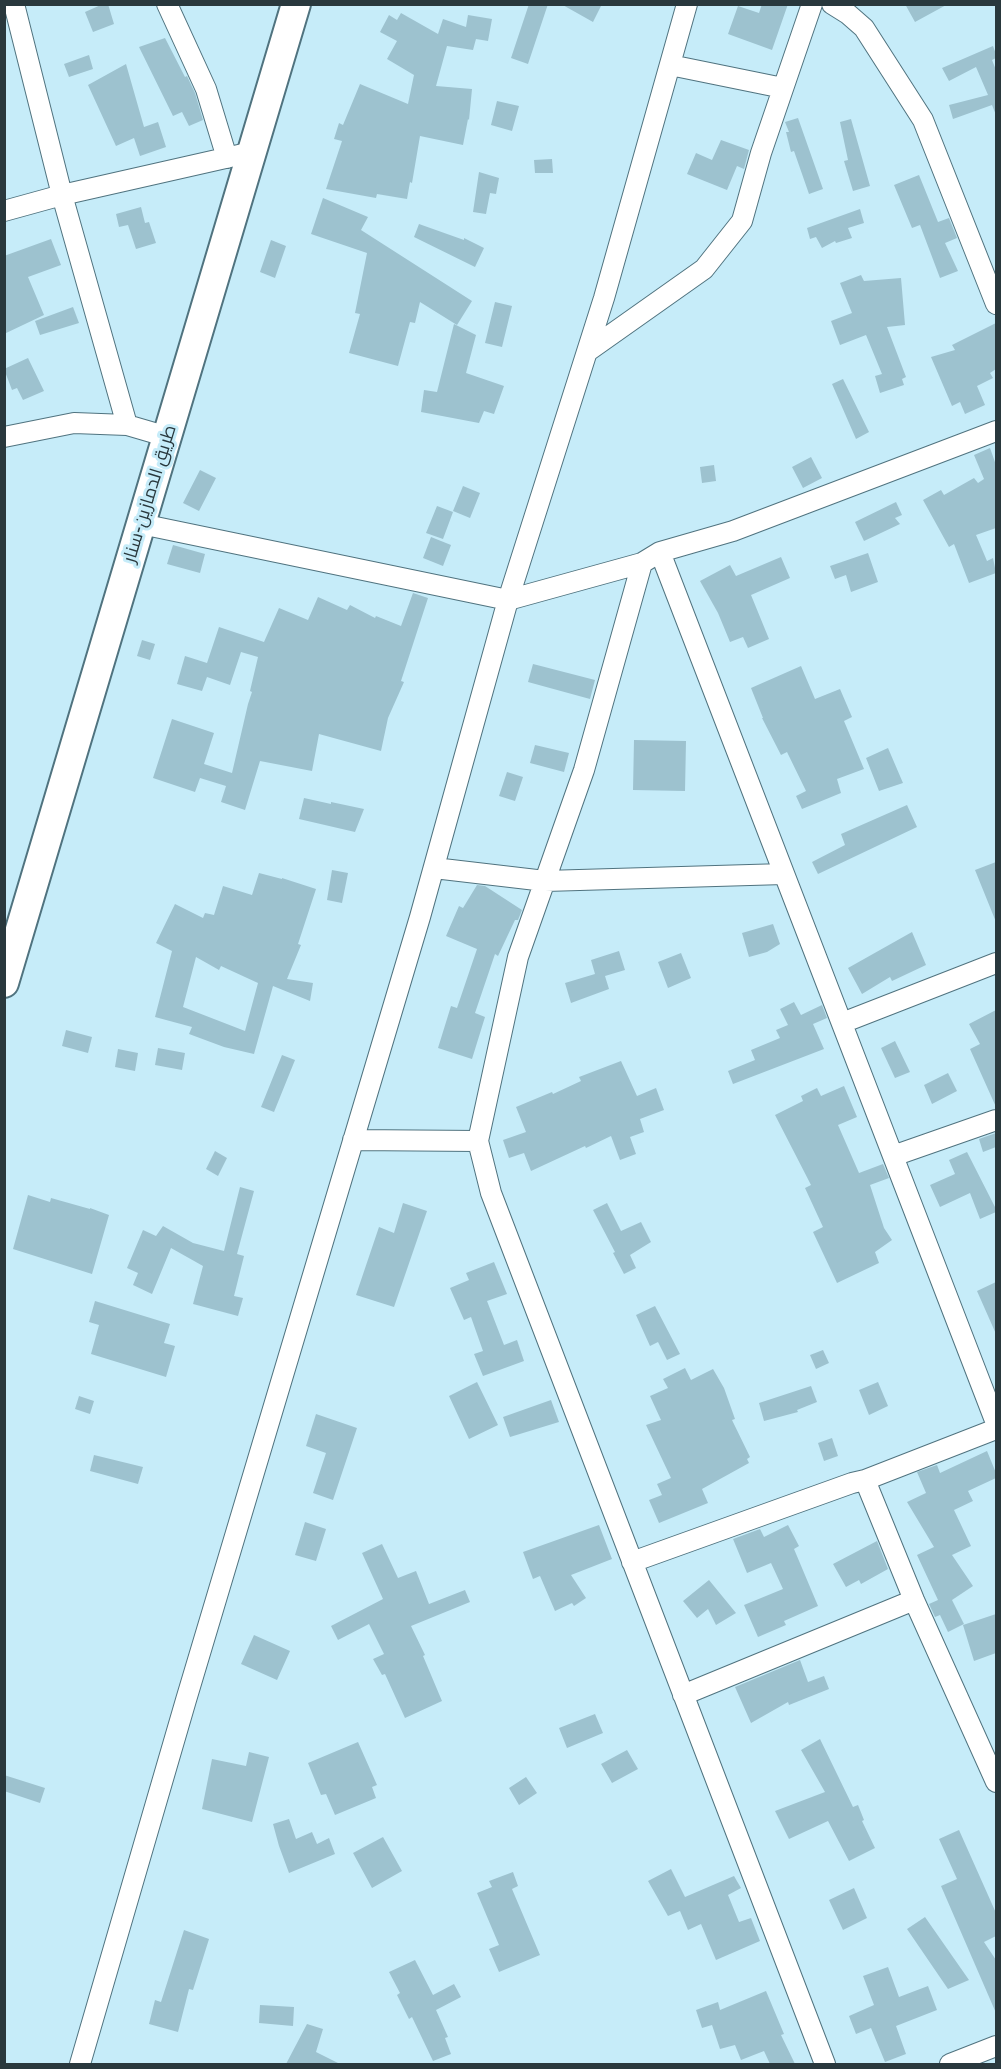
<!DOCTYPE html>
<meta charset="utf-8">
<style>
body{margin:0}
#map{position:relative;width:1001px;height:2069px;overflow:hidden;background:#c6ecf9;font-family:"IBM Plex Sans",sans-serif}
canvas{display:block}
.frame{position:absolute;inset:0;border:6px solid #29383d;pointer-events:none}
</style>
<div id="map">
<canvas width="1001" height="2069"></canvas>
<div class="frame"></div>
</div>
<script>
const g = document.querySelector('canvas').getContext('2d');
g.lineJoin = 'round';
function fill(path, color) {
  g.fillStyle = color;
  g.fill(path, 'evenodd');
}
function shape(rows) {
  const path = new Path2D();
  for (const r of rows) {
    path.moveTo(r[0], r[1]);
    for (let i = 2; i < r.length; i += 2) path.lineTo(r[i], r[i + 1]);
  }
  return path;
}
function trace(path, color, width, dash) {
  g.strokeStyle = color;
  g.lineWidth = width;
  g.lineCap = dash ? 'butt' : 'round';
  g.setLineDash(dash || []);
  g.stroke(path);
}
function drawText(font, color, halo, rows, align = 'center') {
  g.font = font + ' "IBM Plex Sans",Cairo,sans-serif';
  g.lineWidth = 6;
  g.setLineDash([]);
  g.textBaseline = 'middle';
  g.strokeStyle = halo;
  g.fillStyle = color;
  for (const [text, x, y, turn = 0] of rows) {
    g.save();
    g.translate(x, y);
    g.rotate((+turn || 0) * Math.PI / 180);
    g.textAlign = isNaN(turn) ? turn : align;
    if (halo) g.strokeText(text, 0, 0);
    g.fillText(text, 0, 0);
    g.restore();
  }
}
fill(shape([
 [103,4,108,4,114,24,93,32,85,12],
 [529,4,548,4,528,64,511,58],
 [561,4,602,4,593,22],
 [762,4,788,4,772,50,728,34,738,6,759,13],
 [905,4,948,4,915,22],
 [401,13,438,34,443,19,466,27,468,15,492,19,488,41,476,39,473,50,447,46,436,86,472,89,469,120,468,119,463,145,420,136,412,183,410,182,407,199,377,194,376,198,326,189,342,141,334,139,339,123,343,125,360,84,408,104,414,75,387,59,397,41,380,32,389,15,397,20],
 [165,38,185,77,187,76,195,93,203,120,189,126,182,112,173,116,139,47],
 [993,46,996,54,996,58,992,60,996,70,996,115,992,105,953,119,949,105,988,95,976,67,949,81,942,68],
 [89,55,93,69,69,77,64,64],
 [126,64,144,127,158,122,166,147,140,156,134,138,116,146,88,85],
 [497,101,519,106,512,131,491,125],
 [798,118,823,189,809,194,794,151,791,152,786,132,789,132,785,122],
 [851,119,870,186,853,191,844,161,848,160,840,122],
 [721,140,749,150,744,169,737,166,727,190,687,174,696,153,712,160],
 [552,159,553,173,535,173,534,160],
 [479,172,499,178,496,194,490,193,486,214,473,212],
 [919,175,938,222,949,218,957,238,945,243,958,271,940,278,920,225,912,228,894,185],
 [323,198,368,217,361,230,472,301,457,325,420,302,415,323,410,322,398,366,349,353,360,314,355,313,367,253,311,234],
 [141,207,145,223,149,222,156,243,136,249,128,225,119,227,116,214],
 [860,209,864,223,848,228,852,238,836,243,835,241,822,248,816,237,810,239,807,228],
 [419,224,464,240,464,238,484,248,475,267,414,237],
 [51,239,61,265,28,277,44,315,4,334,4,256],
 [271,240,286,246,275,278,260,272],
 [861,275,864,281,901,278,905,325,887,327,906,377,902,379,904,385,880,393,875,376,882,374,866,335,840,345,831,321,852,313,840,283],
 [495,302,512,306,502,347,485,343],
 [73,307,79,323,40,335,35,321],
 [996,323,996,369,990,373,993,378,977,386,985,405,965,414,960,402,952,406,931,357,955,350,952,345],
 [454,324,476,335,466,373,504,386,494,414,484,411,479,423,421,412,424,390,437,392],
 [28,358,44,391,23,400,17,388,12,390,4,369],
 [843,379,869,432,856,439,832,384],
 [990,448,996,465,996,528,976,535,987,561,993,558,996,573,969,583,954,544,949,547,923,500,941,490,944,495,974,478,978,483,984,479,974,455],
 [811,457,822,478,803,488,792,467],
 [714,465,716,481,702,483,700,467],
 [200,470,216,478,199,511,183,503],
 [463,486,480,493,470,518,453,511],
 [896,502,902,515,895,518,900,524,864,541,855,522],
 [437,506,453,512,443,539,426,533],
 [431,537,451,545,443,566,423,558],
 [173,545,205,554,200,573,167,564],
 [868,553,878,582,851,592,846,575,835,579,830,566],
 [781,557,790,578,751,595,769,639,748,648,743,637,730,642,718,613,700,581,730,565,736,576],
 [413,593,428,598,401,681,404,682,388,718,381,751,319,734,312,771,260,761,245,810,221,802,226,786,200,778,195,792,153,778,172,719,214,733,204,764,232,773,248,704,252,692,250,691,258,657,241,652,230,685,207,677,202,691,177,684,185,656,207,663,219,627,264,642,279,608,308,620,318,597,347,610,350,605,375,618,376,616,401,626],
 [142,640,155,644,150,660,137,656],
 [533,664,595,680,590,699,528,682],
 [801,666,815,699,840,689,852,717,844,721,864,769,837,779,841,793,802,809,796,796,806,791,787,752,781,755,762,718,763,718,751,688],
 [634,740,686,741,685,791,633,790],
 [535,745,569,753,564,772,530,763],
 [888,748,903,783,879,791,866,758],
 [507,772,523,777,515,801,499,796],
 [304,798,331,804,331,802,364,809,355,832,299,819],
 [907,805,917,827,818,874,812,862,845,845,841,834],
 [996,862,996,922,975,870],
 [332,870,348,873,342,903,327,900],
 [259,873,282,879,282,878,316,889,298,944,301,945,287,979,313,983,310,1001,273,986,254,1054,224,1047,189,1034,192,1027,155,1017,172,951,156,943,175,904,203,918,205,913,214,915,223,886,252,895],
 [196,957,219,970,221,966,258,983,245,1031,183,1007],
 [477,885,485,886,522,910,518,920,515,920,498,956,495,954,475,1013,485,1017,472,1059,438,1048,451,1006,457,1008,477,949,446,936,459,906,463,908],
 [773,924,780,944,767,952,749,957,742,933],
 [912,932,926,965,892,981,890,977,862,994,848,968],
 [619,951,625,970,605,976,609,989,571,1003,565,983,595,974,591,960],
 [681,953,691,978,668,988,658,962],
 [794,1002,801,1015,822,1005,827,1018,813,1024,824,1049,733,1084,728,1071,755,1060,751,1050,780,1038,776,1030,788,1025,780,1009],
 [996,1010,996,1107,970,1049,980,1044,969,1024],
 [66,1030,92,1037,88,1053,62,1046],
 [895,1041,910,1072,895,1078,881,1048],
 [158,1048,185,1053,182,1070,155,1065],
 [118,1049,138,1053,135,1071,115,1067],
 [282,1055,295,1060,274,1112,261,1107],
 [621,1061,637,1096,656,1088,664,1110,640,1119,644,1132,630,1137,636,1154,620,1160,611,1136,586,1148,585,1146,531,1171,524,1153,509,1158,503,1140,526,1132,516,1107,552,1092,553,1094,581,1081,579,1077],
 [948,1073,957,1091,932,1104,924,1085],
 [844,1086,857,1117,838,1125,859,1173,883,1164,889,1178,870,1185,884,1228,892,1240,875,1252,879,1263,837,1283,813,1232,823,1227,805,1188,811,1185,775,1115,803,1101,801,1096,817,1088,821,1096],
 [996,1133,996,1147,983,1152,979,1139],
 [215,1151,227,1158,218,1176,206,1169],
 [967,1152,996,1209,996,1212,980,1219,970,1193,940,1207,930,1185,955,1174,949,1160],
 [240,1187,254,1191,237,1254,244,1256,234,1296,243,1298,238,1316,193,1304,203,1266,171,1248,152,1294,133,1285,138,1273,127,1268,143,1230,156,1236,163,1226,193,1243,224,1251],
 [28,1195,50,1202,51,1198,90,1209,90,1208,109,1215,92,1274,13,1249],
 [403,1203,427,1211,394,1307,356,1295,379,1227,394,1233],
 [607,1203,621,1231,641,1222,651,1242,630,1255,636,1268,624,1274,613,1253,615,1252,593,1210],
 [494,1262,507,1294,487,1301,504,1345,517,1340,524,1361,483,1376,474,1354,483,1351,471,1317,464,1320,450,1288,469,1280,466,1273],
 [996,1282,996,1334,977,1291],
 [95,1301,170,1324,164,1343,175,1346,166,1377,91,1354,99,1325,89,1322],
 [655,1306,680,1354,667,1360,658,1342,650,1346,636,1315],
 [823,1350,829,1363,816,1369,810,1355],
 [685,1368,691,1380,713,1369,724,1388,735,1419,732,1420,750,1457,747,1459,749,1463,702,1489,708,1503,659,1523,649,1500,662,1495,657,1484,671,1478,646,1425,661,1420,650,1396,668,1388,663,1379],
 [477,1382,498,1425,469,1439,449,1396],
 [878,1382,888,1406,869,1415,859,1390],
 [811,1386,817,1402,797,1410,798,1412,764,1421,759,1403],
 [79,1396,94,1401,90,1414,75,1409],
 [551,1400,559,1422,510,1437,503,1417],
 [316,1414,357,1428,333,1500,313,1493,326,1453,306,1446],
 [832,1438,838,1456,824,1461,818,1443],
 [987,1451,996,1473,996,1478,968,1491,973,1501,954,1510,971,1546,952,1555,973,1586,952,1600,964,1624,948,1632,940,1615,935,1617,929,1604,938,1600,917,1555,934,1547,907,1502,926,1493,917,1472,937,1465,940,1473],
 [94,1455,143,1467,138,1484,90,1471],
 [305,1522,326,1529,316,1561,295,1555],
 [599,1525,612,1559,571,1575,586,1598,574,1606,572,1603,555,1611,540,1576,533,1579,523,1552],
 [788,1525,799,1546,794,1549,818,1606,784,1621,786,1625,758,1637,744,1605,783,1589,771,1563,747,1573,733,1539,760,1529,764,1537],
 [877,1541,888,1569,861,1584,859,1580,846,1587,833,1564],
 [382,1544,398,1578,416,1571,429,1604,465,1590,470,1602,411,1626,425,1655,423,1656,442,1701,405,1718,385,1674,382,1675,373,1659,384,1654,369,1624,338,1640,331,1626,383,1599,362,1553],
 [709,1580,736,1613,716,1625,708,1609,697,1618,683,1601],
 [996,1614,996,1653,974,1661,963,1625],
 [254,1635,290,1651,277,1680,241,1664],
 [800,1660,808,1682,824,1676,829,1689,789,1705,788,1702,751,1723,735,1687],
 [595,1714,603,1733,567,1748,559,1728],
 [820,1739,853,1807,858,1805,864,1820,862,1821,875,1848,849,1861,828,1821,789,1839,775,1811,825,1792,801,1750],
 [358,1742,377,1785,372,1787,376,1798,335,1815,326,1794,321,1795,308,1763],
 [627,1750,638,1769,612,1783,601,1764],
 [249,1752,269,1757,252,1822,202,1809,212,1759,246,1766],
 [4,1775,45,1788,40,1803,4,1791],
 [526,1777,537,1793,519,1805,509,1788],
 [289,1819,296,1839,312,1832,317,1844,329,1838,335,1854,289,1873,279,1846,273,1824],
 [959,1830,996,1913,996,1936,984,1942,996,1960,996,2013,941,1886,957,1879,939,1839],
 [383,1837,402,1871,372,1888,353,1853],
 [671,1869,685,1897,734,1876,741,1888,728,1895,739,1922,751,1918,760,1941,716,1960,701,1924,688,1930,680,1911,668,1916,648,1881],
 [513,1872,518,1886,512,1889,540,1955,499,1972,489,1949,499,1945,477,1893,492,1887,489,1881],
 [854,1888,867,1918,843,1930,829,1900],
 [925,1917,969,1980,948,1989,907,1929],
 [184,1930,209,1939,193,1990,189,1989,178,2032,149,2024,155,2000,161,2002],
 [415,1960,433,1995,454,1984,461,1997,436,2010,448,2037,445,2038,451,2054,433,2061,412,2017,409,2019,397,1995,400,1993,389,1972],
 [888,1967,899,1997,928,1986,937,2010,896,2026,906,2054,885,2062,871,2028,856,2034,849,2016,874,2005,863,1976],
 [766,1991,784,2034,781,2035,795,2064,770,2064,764,2051,741,2060,735,2045,720,2049,712,2025,702,2028,696,2010,718,2002,720,2010],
 [260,2005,294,2007,293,2026,259,2023],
 [307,2024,323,2029,316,2052,340,2064,286,2064]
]), '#9dc2cf');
const minor = shape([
 [14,4,62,195,127,425],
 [167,4,206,89,227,158],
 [832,4,848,14,864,28,923,120,996,304],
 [670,65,783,88],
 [4,211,62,195,252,152],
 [588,351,704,269,742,221,761,153,812,4],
 [4,437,74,423,127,425,168,437],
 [141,524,508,600,642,563,660,552,733,531,996,431],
 [660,552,996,1423],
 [642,563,584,770,518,957,478,1141,491,1193,825,2064],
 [434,868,545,881,784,874],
 [842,1023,996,963],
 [353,1140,478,1141],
 [893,1156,996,1120],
 [865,1480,996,1429],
 [632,1562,852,1483,865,1480,914,1600,996,1782],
 [683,1695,914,1600],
 [80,2064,186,1700,420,917,508,600,604,298,687,4],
 [950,2064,996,2046]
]);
const highway = shape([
 [4,983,296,4]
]);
trace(minor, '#50737f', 22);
trace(highway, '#50737f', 32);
trace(minor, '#fff', 20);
trace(highway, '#fff', 28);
drawText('18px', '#29383d', '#c6ecf9', [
 ["طريق الدمازين-سنار",150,494,-73]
]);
</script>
